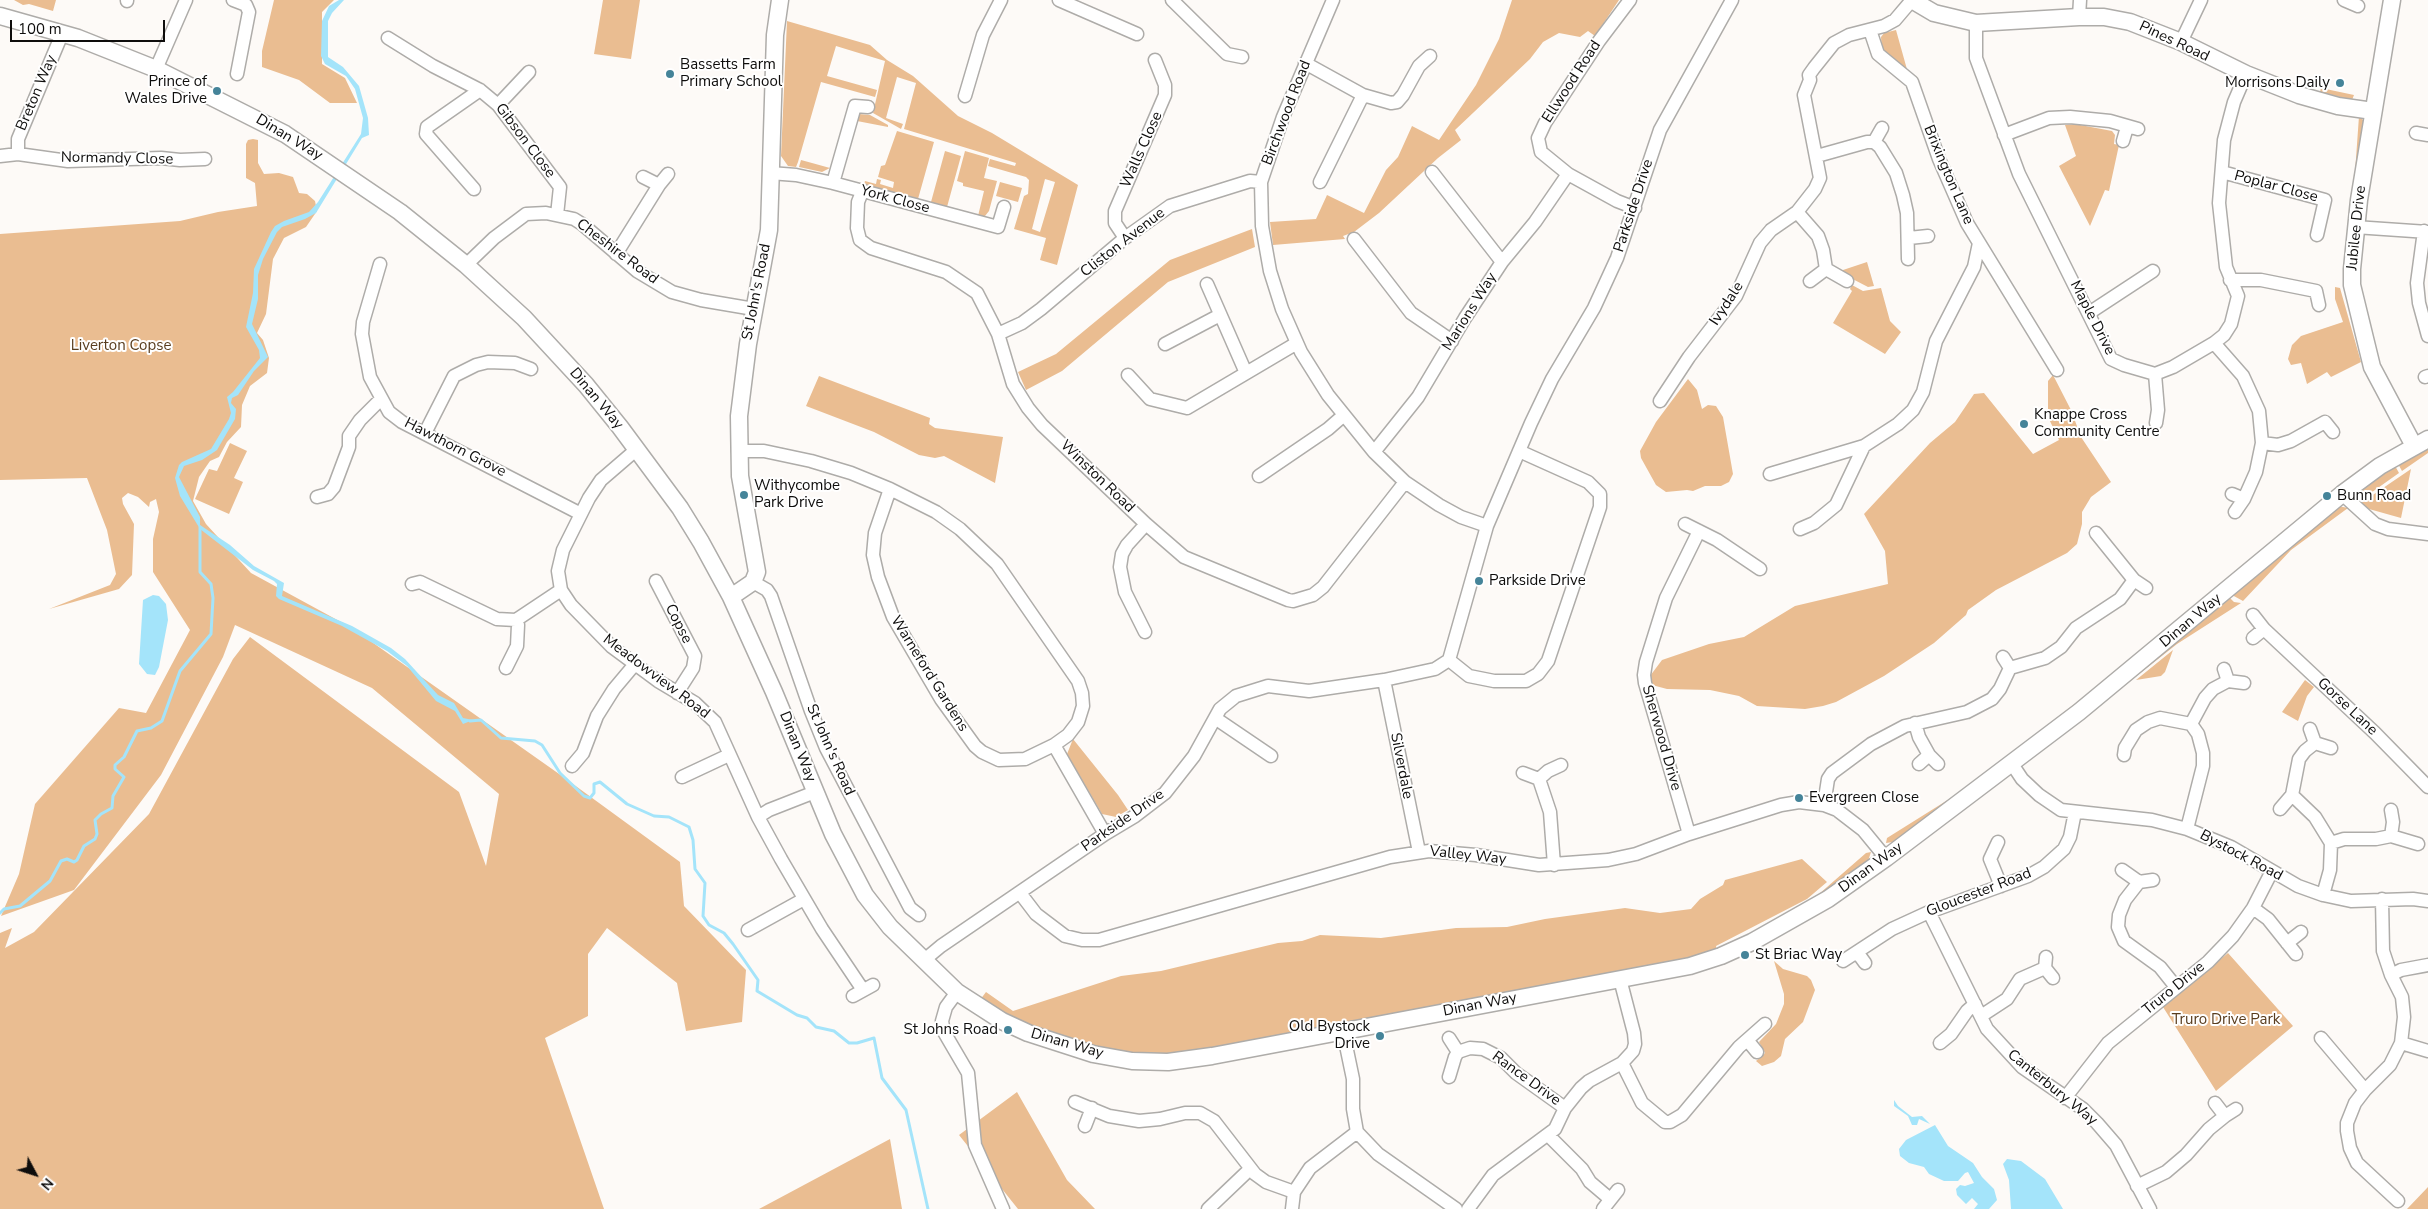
<!DOCTYPE html>
<style>
body{margin:0}
#map{position:relative;width:2428px;height:1209px;overflow:hidden;background:#fdfaf7;font-family:"Nunito Sans",sans-serif}
canvas{display:block}
.north{position:absolute;left:10px;top:1149px;width:50px;height:50px;-webkit-text-stroke:4px #fff;paint-order:stroke;rotate:130deg;font-size:14px;font-weight:700;line-height:20px;text-align:center;color:#0e0d0c}
.north::after{content:'';display:block;margin:auto;width:18px;height:22px;background:#0e0d0c;clip-path:polygon(50% 0,100% 100%,50% 72%,0 100%)}
.scale{position:absolute;left:10px;top:20px;width:155px;height:22px;box-sizing:border-box;border:2px solid #0e0d0c;border-top:0;padding-left:6px;font-size:15px;line-height:18px;white-space:nowrap;color:#0e0d0c;-webkit-text-stroke:4px #fff;paint-order:stroke}
</style>
<div id="map">
<canvas width="2428" height="1209"></canvas>
<div class="north">N</div>
<div class="scale">100 m</div>
</div>
<script>
const g = document.querySelector('canvas').getContext('2d');
g.lineJoin = 'round';
function fill(path, color) {
  g.fillStyle = color;
  g.fill(path, 'evenodd');
}
function shape(rows) {
  const path = new Path2D();
  for (const r of rows) {
    path.moveTo(r[0], r[1]);
    for (let i = 2; i < r.length; i += 2) path.lineTo(r[i], r[i + 1]);
  }
  return path;
}
function trace(path, color, width, dash) {
  g.strokeStyle = color;
  g.lineWidth = width;
  g.lineCap = dash ? 'butt' : 'round';
  g.setLineDash(dash || []);
  g.stroke(path);
}
function drawText(font, color, halo, rows, align = 'center') {
  g.font = font + ' "Nunito Sans",sans-serif';
  g.lineWidth = 4;
  g.setLineDash([]);
  g.textBaseline = 'middle';
  g.strokeStyle = halo;
  g.fillStyle = color;
  for (const [text, x, y, turn = 0] of rows) {
    g.save();
    g.translate(x, y);
    g.rotate((+turn || 0) * Math.PI / 180);
    g.textAlign = isNaN(turn) ? turn : align;
    if (halo) g.strokeText(text, 0, 0);
    g.fillText(text, 0, 0);
    g.restore();
  }
}
fill(shape([
 [14,0,56,0,53,11,29,4,23,5],
 [274,0,334,0,322,12,322,64,345,78,357,103,330,103,299,80,262,67,262,51],
 [603,0,640,0,631,59,594,54],
 [1512,0,1619,0,1595,36,1588,31,1580,37,1559,33,1543,42,1530,59,1455,130,1461,140,1438,158,1379,213,1354,232,1343,236,1345,239,1273,245,1270,222,1316,219,1327,195,1364,213,1386,170,1398,157,1412,126,1439,140,1476,85,1499,39],
 [787,21,870,45,887,60,913,76,958,116,992,133,1078,185,1057,265,1040,260,1046,238,1014,229,1024,196,1028,194,1029,180,1026,177,988,166,990,159,1015,166,1016,163,904,129,916,83,897,77,886,118,903,124,901,129,873,113,885,61,836,46,827,76,877,90,875,97,821,82,798,162,796,167,788,166,781,156],
 [1045,179,1055,182,1040,232,1032,229],
 [1896,30,1908,73,1882,53,1881,37,1884,33],
 [2321,88,2354,95,2352,100,2320,92],
 [859,114,870,115,888,125,888,127,857,121],
 [2359,116,2365,122,2353,201],
 [2075,124,2112,131,2115,135,2114,144,2119,145,2109,191,2105,190,2090,226,2059,166,2076,156,2065,125],
 [897,131,934,142,918,199,864,184,865,181,876,184,877,179,881,180,880,184,893,188,894,182,878,177,881,166,885,165],
 [253,139,258,140,258,163,264,174,279,173,293,177,299,193,307,194,315,201,317,211,306,227,284,238,273,259,266,314,257,333,263,340,269,358,267,373,250,386,242,405,241,427,227,442,219,457,210,461,199,477,193,501,206,524,251,573,352,628,562,776,680,862,684,906,746,970,742,1022,686,1031,677,983,607,928,588,954,588,1016,545,1038,604,1209,0,1209,0,933,12,928,5,948,34,932,149,814,233,659,250,637,459,792,486,866,499,794,372,688,235,625,223,657,161,775,74,890,1,916,19,874,35,804,119,708,146,713,190,630,153,572,153,539,159,512,156,499,150,502,149,507,138,497,128,493,122,498,123,504,134,524,132,575,119,589,49,609,110,585,116,574,107,530,87,478,0,480,0,234,180,221,218,212,257,206,255,183,246,178,246,144,248,140],
 [945,151,961,156,947,207,931,202],
 [965,151,989,158,984,178,997,181,989,211,985,216,978,216,984,191,963,186,963,183,957,181],
 [801,160,812,163,830,168,822,172,799,167],
 [1000,182,1022,188,1018,202,996,196],
 [1252,229,1255,247,1168,282,1062,371,1026,390,1018,372,1056,354,1170,260],
 [1867,262,1874,286,1868,287,1841,273,1843,270],
 [1852,285,1863,291,1881,288,1890,321,1901,332,1885,354,1833,323,1852,291,1850,289],
 [2335,287,2340,288,2361,362,2331,377,2327,372,2307,384,2301,363,2291,365,2288,359,2292,345,2301,336,2343,322,2335,299],
 [2053,375,2071,410,2081,437,2111,482,2091,497,2082,512,2082,524,2077,544,2067,553,1996,590,1968,610,1966,615,1934,643,1884,676,1836,702,1823,706,1805,709,1757,706,1739,696,1710,690,1667,689,1652,685,1650,676,1662,660,1709,644,1744,637,1795,606,1888,584,1885,551,1864,514,1930,443,1955,422,1974,394,1984,393,2033,454,2059,440,2048,417,2048,381],
 [819,376,930,418,929,424,935,428,1003,437,995,483,944,456,935,458,919,455,874,432,806,406],
 [1688,379,1697,390,1702,409,1708,405,1716,406,1723,417,1733,474,1729,482,1721,486,1705,486,1693,491,1687,490,1666,492,1656,485,1641,458,1640,451,1656,422],
 [230,443,247,451,234,478,243,482,229,514,195,499,209,469,217,471],
 [2428,445,2428,453,2402,471,2397,462],
 [2394,464,2399,473,2358,502,2356,498,2361,487],
 [2411,469,2401,518,2369,509,2361,503],
 [2338,506,2348,508,2291,550,2243,601,2232,595],
 [2229,597,2234,602,2241,603,2177,644,2062,735],
 [2173,650,2165,672,2161,676,2136,680],
 [2305,680,2314,687,2307,696,2298,721,2282,712],
 [2094,689,2096,691,1893,842,1886,843,1887,838,1962,791],
 [1073,739,1118,795,1128,810,1116,817,1102,814,1067,754],
 [1871,852,1867,864,1809,904,1741,939,1811,901,1866,853],
 [1802,859,1827,882,1807,899,1716,946,1717,951,1702,956,1197,1053,1156,1055,1101,1049,1028,1028,980,1000,986,992,1013,1011,1121,976,1161,971,1278,943,1302,941,1320,935,1381,938,1456,928,1507,927,1545,919,1625,908,1660,913,1691,909,1700,899,1723,885,1725,880],
 [2228,953,2293,1026,2216,1091,2163,1007],
 [1774,961,1783,969,1807,976,1811,980,1815,990,1803,1022,1785,1039,1781,1056,1774,1062,1762,1066,1756,1061,1765,1053,1759,1042,1776,1024,1784,1004,1784,994],
 [1017,1092,1067,1180,1095,1209,1018,1209,959,1135],
 [890,1139,902,1209,759,1209],
 [2428,1187,2428,1209,2407,1209]
]), '#eabd91');
fill(shape([
 [339,0,344,0,332,13,328,21,328,57,343,67,359,86,368,118,369,135,362,138,316,213,305,219,282,227,277,232,263,259,258,275,258,299,252,324,268,357,254,371,238,395,232,398,231,403,236,409,235,419,217,450,202,460,184,466,179,477,200,517,200,525,230,545,254,566,284,583,282,596,352,626,391,648,405,659,438,695,454,703,463,718,473,720,463,724,455,711,436,701,407,666,387,651,342,626,279,599,276,596,277,584,274,581,253,570,200,529,180,496,175,478,179,465,182,462,211,449,229,419,231,413,227,397,233,392,260,358,259,350,246,327,253,293,254,269,271,232,275,226,284,221,309,212,318,202,361,134,363,118,355,89,346,76,325,64,321,56,322,21,329,6],
 [153,595,159,596,166,604,168,620,159,667,155,675,147,674,139,664,143,600],
 [1894,1100,1898,1106,1912,1117,1922,1116,1930,1124,1919,1119,1917,1125,1912,1125,1908,1116,1894,1106],
 [1935,1125,1948,1146,1973,1163,1982,1177,1994,1189,1997,1200,1989,1209,1974,1209,1978,1204,1972,1198,1966,1204,1957,1195,1956,1189,1960,1185,1965,1186,1974,1183,1968,1172,1965,1173,1958,1181,1944,1181,1929,1174,1924,1167,1909,1163,1900,1156,1899,1149,1906,1140],
 [2007,1159,2021,1161,2045,1179,2063,1209,2011,1209,2009,1180,2003,1164]
]), '#a4e4fa');
trace(shape([
 [470,721,481,720,501,738,535,741,542,745,560,773,584,796,590,798,594,793,594,784,600,782,627,804,654,816,669,817,689,827,693,840,695,869,705,883,703,916,709,925,724,933,733,944,758,980,757,991,797,1015,807,1018,816,1027,834,1031,849,1043,857,1043,874,1038,882,1078,906,1110,928,1209],
 [0,913,4,909,20,906,50,881,61,861,67,859,74,862,77,860,84,846,95,839,97,834,95,820,101,814,112,808,113,796,124,777,115,769,115,765,124,757,137,731,151,728,162,721,180,671,211,634,213,598,211,584,200,572,200,527]
]), '#a4e4fa', 3);
const minor = shape([
 [233,0,246,5,249,12,237,74],
 [1059,0,1137,34],
 [1172,0,1227,54,1242,57],
 [1333,0,1283,117,1261,182,1262,226,1270,271,1282,309,1301,352,1328,395,1374,452,1405,482,1439,505,1461,517,1487,526],
 [1630,0,1599,41,1545,123,1538,138,1541,152,1568,174,1617,201,1635,208],
 [2344,0,2358,6],
 [127,1,127,0],
 [2079,17,2080,0],
 [1976,23,1976,58,2019,174,2111,359,2124,365,2155,374,2173,367,2214,343,2224,335,2231,324,2238,296,2226,267,2219,203,2224,140,2234,102,2246,74],
 [1870,30,1878,54,1912,82,1939,159,1967,223,2057,370],
 [388,38,433,66,480,90,498,105,560,187,557,215],
 [2181,42,2201,0],
 [1305,63,1363,95,1391,103,1397,102,1403,95,1419,66,1430,56],
 [156,69,186,0],
 [965,96,983,35,1001,0],
 [498,105,529,72],
 [2416,133,2428,135],
 [2004,135,2049,118,2070,117,2110,121,2138,129],
 [2123,141,2127,127],
 [1874,142,1882,128],
 [18,154,18,139,62,34],
 [0,156,18,154,68,161,161,158,180,160,205,159],
 [1817,156,1867,142,1874,142,1880,147,1896,173,1903,195,1907,213,1908,259],
 [1432,172,1502,262],
 [2222,172,2325,200,2317,235],
 [770,173,796,175,833,183,998,227,1004,207],
 [1320,182,1363,95],
 [833,183,855,106,868,107],
 [659,185,668,174],
 [474,189,426,134,427,127,480,90],
 [862,192,858,202,857,228,860,240,871,248,946,272,977,293,998,334,1013,384,1028,408,1042,425,1146,524,1184,557,1288,600,1293,601,1313,595,1323,587,1405,482],
 [1797,212,1818,236,1823,250,1826,269,1847,281],
 [2355,227,2428,232],
 [2424,231,2417,283,2419,303,2428,336],
 [1125,238,1115,223,1115,211,1165,95,1165,85,1155,60],
 [1909,238,1928,236],
 [1354,239,1411,313,1452,341],
 [616,254,659,185,643,177],
 [380,264,363,322,362,334,370,377,389,412,402,422,581,514],
 [466,265,494,238,526,214,546,213,574,219,582,224,637,271,672,292,701,300,754,309],
 [2230,280,2261,280,2316,291,2319,305],
 [1810,281,1826,269],
 [1207,284,1246,373],
 [2089,313,2153,271],
 [998,334,1022,323,1041,309,1125,238,1170,206,1250,181,1261,182],
 [2214,343,2243,376,2259,411,2262,443,2256,472,2244,499,2235,512],
 [1165,344,1220,315],
 [2155,374,2158,410,2156,423],
 [1128,375,1150,399,1187,408,1297,343],
 [2425,377,2428,376],
 [1660,401,1689,357,1736,296,1760,243,1771,230,1797,212,1815,189,1820,178,1804,95,1810,80,1809,75,1814,68,1834,43,1849,35,1884,26,1895,20,1912,0],
 [425,433,454,376,476,365,488,362,515,363,531,369],
 [2262,443,2278,445,2291,441,2325,422,2333,432],
 [637,449,601,480,589,498,563,550,558,571,561,590,571,605,612,647,658,681,695,703,715,722,758,817,781,859,822,929,863,990],
 [738,451,764,451,811,461,851,473,890,489,936,512,960,529,997,564,1078,681,1082,693,1083,706,1078,722,1068,735,1054,745,1105,834],
 [1374,452,1418,397,1465,318,1502,262,1535,222,1568,174],
 [1770,474,1864,446,1898,424,1913,410,1923,392,1936,341,1974,267,1979,243],
 [1259,476,1328,429,1344,415],
 [890,489,875,533,873,555,878,577,893,617,941,699,975,746,982,752,999,760,1025,759,1054,745],
 [2232,494,2244,499],
 [2342,494,2375,524,2388,529,2428,534],
 [317,497,328,494,334,487,349,447,349,436,360,420,380,400],
 [1685,524,1699,531],
 [1800,529,1814,523,1836,505,1864,446],
 [2096,533,2134,580],
 [656,581,695,656,693,668,677,693],
 [753,582,767,590,771,596,811,711,826,748,910,908,919,915],
 [412,584,420,582,497,619,516,620,561,590],
 [2253,615,2264,629,2375,733,2428,787],
 [1145,632,1125,592,1120,567,1122,554,1127,545,1146,524],
 [2253,638,2264,629],
 [1449,660,1469,676,1494,681,1526,681,1538,674,1548,661,1600,507,1600,494,1588,482,1519,451],
 [506,668,517,646,518,625,516,620],
 [2010,668,2045,658,2061,647,2076,628,2120,599,2134,580,2146,588],
 [2224,669,2228,681,2244,683],
 [1384,680,1419,852],
 [1215,718,1271,756],
 [1915,723,1919,737,1929,755,1938,764],
 [2191,724,2205,698,2213,689,2228,681],
 [2310,729,2315,743,2331,748],
 [2315,743,2305,751,2299,759,2292,795,2315,817,2331,843,2330,870,2323,895],
 [2124,755,2125,748,2136,730,2148,722,2160,718,2191,724,2198,734,2203,753,2203,766,2187,829],
 [1919,764,1929,755],
 [2012,764,2022,779,2039,795,2061,810,2152,820,2187,829,2231,847,2298,886,2323,895,2351,901,2413,899,2428,901],
 [572,766,583,753,597,716,614,689,635,664],
 [1523,773,1539,779],
 [682,777,729,755],
 [1824,805,1828,779,1832,773,1871,744,1905,726,1967,712,1992,699,2000,689,2010,668,2003,657],
 [2280,809,2292,795],
 [2391,810,2393,822,2391,836],
 [758,817,769,810,815,792],
 [1689,834,1645,683,1644,675,1646,662,1666,598,1699,531,1717,540,1760,569],
 [1998,842,1990,859,2001,886],
 [2331,843,2344,839,2376,839,2391,836,2418,844],
 [1554,865,1550,812,1539,779,1548,771,1561,765],
 [2122,870,2139,882,2153,880],
 [2139,882,2125,900,2119,915,2118,927,2124,941,2160,967,2176,987],
 [1020,893,1036,914,1065,936,1082,940,1099,940,1390,857,1429,851,1476,855,1539,865,1608,860,1636,854,1689,834,1781,805,1799,802,1824,805,1837,810,1863,830,1886,858],
 [2382,899,2383,951,2391,975,2402,997,2404,1017,2401,1043,2390,1065,2365,1090,2355,1103,2347,1123,2347,1131,2350,1148,2357,1163,2398,1201],
 [2253,908,2268,919,2296,954],
 [1929,912,1987,1029,2022,1067,2083,1109,2097,1123,2116,1145,2150,1209],
 [748,930,804,899],
 [2287,943,2301,932],
 [1857,952,1865,963],
 [2046,957,2045,968,2053,978],
 [923,961,941,946,1105,834,1135,816,1165,793,1194,756,1220,709,1236,696,1268,686,1309,691,1384,680,1435,669,1449,660,1487,526,1531,423,1552,379,1594,308,1617,258,1660,130,1732,0],
 [1843,961,1892,929,1929,912,2028,876,2044,867,2064,849,2070,837,2075,812],
 [2391,975,2401,970,2428,965],
 [957,992,946,1007,942,1021,944,1032,968,1073,975,1145,1003,1209],
 [853,996,873,985],
 [1981,1016,2007,999,2020,979,2045,968],
 [1343,1031,1353,1079,1353,1109,1357,1132,1378,1154,1456,1209],
 [1449,1038,1458,1052,1455,1057,1449,1077],
 [2321,1038,2365,1090],
 [1748,1041,1757,1052],
 [1940,1043,1951,1034,1967,1011,1975,1004],
 [2401,1043,2428,1051],
 [1458,1052,1470,1048,1483,1049,1501,1058,1516,1073,1565,1108],
 [1622,1063,1642,1103,1665,1122,1670,1122,1682,1115,1739,1047,1765,1024],
 [2065,1098,2108,1043,2208,962,2233,936,2253,908,2272,871],
 [1075,1102,1109,1116,1139,1121,1160,1119,1185,1113,1200,1113,1214,1121,1255,1174,1266,1182,1294,1192],
 [2215,1103,2225,1116,2236,1109],
 [1085,1126,1092,1108],
 [1548,1135,1582,1169,1590,1182,1610,1199],
 [2137,1186,2166,1172,2186,1155,2209,1129,2225,1116],
 [1208,1209,1250,1169],
 [1292,1209,1294,1192,1310,1168,1357,1132],
 [1468,1209,1493,1175,1555,1129,1565,1108,1581,1088,1589,1081,1622,1063,1633,1051,1635,1044,1634,1033,1620,979],
 [1603,1209,1618,1190]
]);
const tertiary = shape([
 [1912,0,1934,13,1976,23,2079,17,2104,17,2130,22,2181,42,2246,74,2299,95,2338,106,2373,111],
 [2392,0,2359,200,2352,269,2352,285,2372,367,2414,446],
 [0,16,78,38,156,69,285,134,400,212,466,265,524,318,586,385,620,427,680,508,701,542,731,597,774,692,833,834,865,895,890,927,957,992,1002,1021,1028,1033,1093,1054,1132,1061,1168,1062,1212,1056,1690,966,1721,956,1752,942,1828,899,1886,858,2079,712,2342,494,2380,466,2428,439],
 [731,597,753,582,757,572,740,476,739,416,748,344,769,230,775,35,780,0]
]);
trace(minor, '#aeaca9', 15);
trace(tertiary, '#aeaca9', 19);
trace(minor, '#fff', 12);
trace(tertiary, '#fff', 16);
for (const [x, y, r, color] of [
 [670,74,5,"#458499"],
 [2340,83,5,"#458499"],
 [217,91,5,"#458499"],
 [2024,424,5,"#458499"],
 [744,495,5,"#458499"],
 [2327,496,5,"#458499"],
 [1479,581,5,"#458499"],
 [1799,798,5,"#458499"],
 [1745,955,5,"#458499"],
 [1008,1030,5,"#458499"],
 [1380,1036,5,"#458499"]
]) {
  const dot = new Path2D();
  dot.arc(x, y, r, 0, 2 * Math.PI);
  g.fillStyle = color;
  g.fill(dot);
  trace(dot, '#fff', 2);
}
drawText('15px', '#0e0d0c', '#fff', [
 ["Pines Road",2174,42,25],
 ["Ellwood Road",1572,82,-57],
 ["Breton Way",37,93,-67],
 ["Birchwood Road",1287,113,-69],
 ["Dinan Way",289,138,31],
 ["Gibson Close",525,141,53],
 ["Walls Close",1142,150,-66],
 ["Normandy Close",117,159,1],
 ["Brixington Lane",1948,175,67],
 ["Poplar Close",2276,187,15],
 ["York Close",895,200,15],
 ["Parkside Drive",1634,206,-72],
 ["Jubilee Drive",2357,228,-84],
 ["Cliston Avenue",1123,243,-38],
 ["Cheshire Road",617,252,37],
 ["St John's Road",757,292,-79],
 ["Ivydale",1727,304,-57],
 ["Marions Way",1470,312,-58],
 ["Maple Drive",2092,318,63],
 ["Dinan Way",596,399,50],
 ["Hawthorn Grove",455,448,27],
 ["Winston Road",1097,477,44],
 ["Dinan Way",2191,621,-40],
 ["Copse",678,624,63],
 ["Warneford Gardens",929,674,58],
 ["Meadowview Road",656,677,37],
 ["Gorse Lane",2347,707,43],
 ["Sherwood Drive",1661,738,74],
 ["Dinan Way",797,747,68],
 ["St John's Road",830,750,66],
 ["Silverdale",1401,766,79],
 ["Parkside Drive",1123,821,-35],
 ["Valley Way",1468,856,6],
 ["Bystock Road",2241,856,28],
 ["Dinan Way",1871,868,-36],
 ["Gloucester Road",1979,893,-21],
 ["Truro Drive",2174,989,-39],
 ["Dinan Way",1480,1005,-11],
 ["Dinan Way",1067,1044,16],
 ["Rance Drive",1526,1079,36],
 ["Canterbury Way",2052,1088,39]
]);
drawText('15px', '#0e0d0c', '#fff', [
 ["Bassetts Farm",680,65],
 ["Primary School",680,82],
 ["Prince of",207,82,"right"],
 ["Wales Drive",207,99,"right"],
 ["Morrisons Daily",2330,83,"right"],
 ["Knappe Cross",2034,415],
 ["Community Centre",2034,432],
 ["Withycombe",754,486],
 ["Park Drive",754,503],
 ["Bunn Road",2337,496],
 ["Parkside Drive",1489,581],
 ["Evergreen Close",1809,798],
 ["St Briac Way",1755,955],
 ["Old Bystock",1370,1027,"right"],
 ["Drive",1370,1044,"right"],
 ["St Johns Road",998,1030,"right"]
], 'left');
drawText('15px', '#593d1f', '#fff', [
 ["Liverton Copse",121,346],
 ["Truro Drive Park",2226,1020]
]);
</script>
